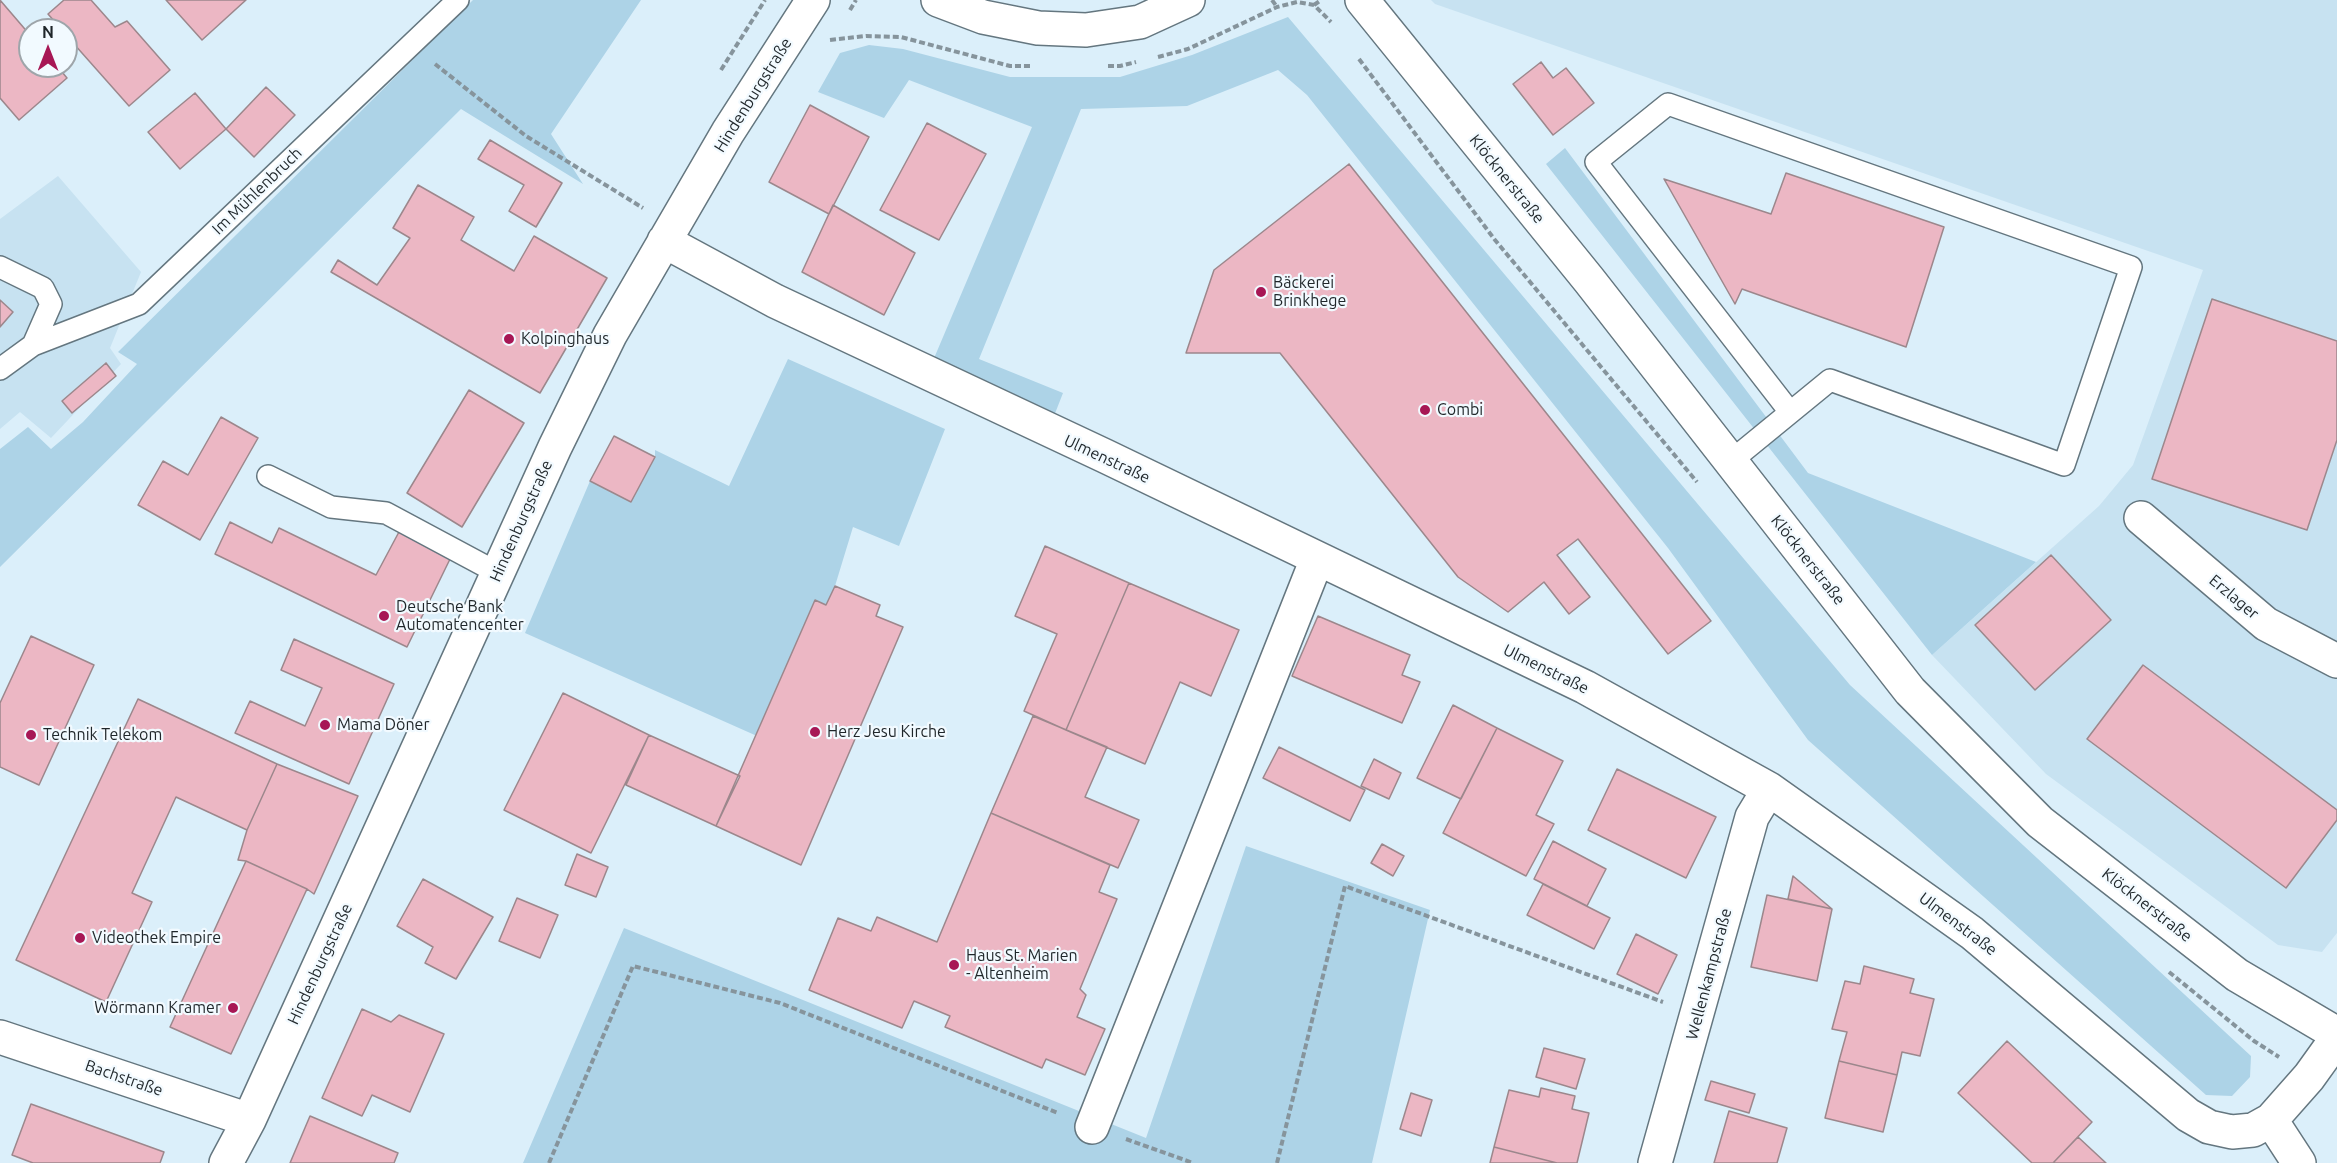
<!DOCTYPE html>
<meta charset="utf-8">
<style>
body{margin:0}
#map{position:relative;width:2337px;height:1163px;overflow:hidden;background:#dbeffa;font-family:Ubuntu,sans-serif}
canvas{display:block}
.north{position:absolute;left:18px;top:18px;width:60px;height:60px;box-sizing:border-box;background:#f2faff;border:2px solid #9ea5aa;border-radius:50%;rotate:0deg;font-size:16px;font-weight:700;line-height:24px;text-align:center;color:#1f262a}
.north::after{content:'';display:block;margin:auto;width:21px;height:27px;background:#a71755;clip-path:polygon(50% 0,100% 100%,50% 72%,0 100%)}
</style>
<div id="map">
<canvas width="2337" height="1163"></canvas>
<div class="north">N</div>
</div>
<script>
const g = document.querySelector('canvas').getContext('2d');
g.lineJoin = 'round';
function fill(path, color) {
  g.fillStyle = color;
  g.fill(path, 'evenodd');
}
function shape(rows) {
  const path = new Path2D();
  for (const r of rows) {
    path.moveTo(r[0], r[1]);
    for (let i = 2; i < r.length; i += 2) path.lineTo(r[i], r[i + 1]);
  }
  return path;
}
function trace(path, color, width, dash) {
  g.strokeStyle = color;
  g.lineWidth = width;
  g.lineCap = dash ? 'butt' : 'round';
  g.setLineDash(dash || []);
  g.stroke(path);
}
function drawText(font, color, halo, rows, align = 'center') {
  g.font = font + ' Ubuntu,sans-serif';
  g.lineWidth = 4.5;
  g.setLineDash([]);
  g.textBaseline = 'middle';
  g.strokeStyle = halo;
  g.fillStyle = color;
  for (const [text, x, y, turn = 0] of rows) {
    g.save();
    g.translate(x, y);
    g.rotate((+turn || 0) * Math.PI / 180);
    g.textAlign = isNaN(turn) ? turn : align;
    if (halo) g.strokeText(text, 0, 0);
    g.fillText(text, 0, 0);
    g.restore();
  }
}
fill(shape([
 [1431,0,2337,0,2337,933,2322,952,2278,945,2046,774,1932,655,2099,506,2133,465,2203,270,1435,4],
 [58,176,141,272,110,348,121,364,51,438,20,412,0,429,0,219]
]), '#c7e2f1');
fill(shape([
 [473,0,641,0,551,134,583,184,461,109,0,567,0,449,28,427,51,449,83,422,137,364,118,352],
 [1288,17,1850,685,2251,1056,2250,1077,2232,1096,2206,1095,1808,740,1668,548,1307,95,1278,70,1187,106,1081,109,979,359,1063,393,1054,416,932,363,1032,127,909,80,884,118,818,92,840,53,869,45,903,49,1010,77,1120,77,1192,55],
 [1565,148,1808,473,2036,562,1932,655,1546,164],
 [788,359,945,429,899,546,853,527,835,586,826,605,757,736,525,633,590,481,631,502,655,457,655,450,729,486],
 [1246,846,1430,910,1372,1163,523,1163,624,928,1146,1138]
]), '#add3e7');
const building = shape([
 [0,0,30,35,30,66,57,66,67,78,19,120,0,98,0,0],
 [64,0,91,0,115,27,127,21,170,70,129,106,66,35,66,30,62,30,48,14,64,0],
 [166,0,246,0,202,40,166,0],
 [1541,62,1553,78,1566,68,1594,103,1553,135,1513,84,1541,62],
 [266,87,295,115,254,157,226,129,266,87],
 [195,93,226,129,180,169,148,132,195,93],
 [810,105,869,137,829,214,769,182,810,105],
 [927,123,986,154,939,240,880,210,927,123],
 [490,140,562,183,536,227,509,211,524,185,478,159,490,140],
 [1349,164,1711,621,1668,654,1578,539,1557,555,1590,597,1569,614,1544,582,1508,612,1458,577,1280,353,1186,353,1214,270,1349,164],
 [1786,173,1944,227,1906,347,1742,289,1735,304,1664,179,1771,214,1786,173],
 [418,185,474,217,461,240,514,271,534,236,607,278,540,393,331,272,338,260,377,285,410,238,393,228,418,185],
 [833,205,915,253,884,315,802,272,833,205],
 [2212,299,2337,341,2337,440,2307,530,2152,479,2212,299],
 [0,300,13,312,0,327,0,300],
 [106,363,116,376,72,413,62,401,106,363],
 [469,390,524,423,462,527,407,493,469,390],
 [221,417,258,438,200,540,138,505,163,461,188,475,221,417],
 [614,436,655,457,631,502,590,481,614,436],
 [230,522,272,543,279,528,376,575,400,530,452,555,407,647,215,554,230,522],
 [1045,546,1129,583,1066,730,1024,711,1057,634,1015,616,1045,546],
 [2051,555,2111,620,2035,690,1975,625,2051,555],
 [1129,583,1239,630,1211,696,1180,682,1145,764,1066,730,1129,583],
 [835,586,880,605,876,616,903,627,801,865,716,826,815,600,826,605,835,586],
 [1318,616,1410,655,1402,675,1420,682,1402,723,1292,676,1318,616],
 [31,636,94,665,39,785,0,767,0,703,31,636],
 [294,639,394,684,349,784,235,733,250,701,305,726,322,688,281,670,294,639],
 [2143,665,2337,810,2337,820,2286,888,2087,739,2143,665],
 [563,693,649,735,591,853,504,810,563,693],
 [138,699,277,764,247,830,176,797,132,893,152,902,106,1002,16,960,138,699],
 [1453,705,1497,728,1461,799,1417,778,1453,705],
 [1033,716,1107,747,1085,797,1139,820,1118,868,991,813,1033,716],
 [1497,728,1563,761,1536,815,1554,824,1526,876,1443,833,1497,728],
 [649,735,740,776,716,826,626,785,649,735],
 [1279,747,1365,790,1350,821,1263,778,1279,747],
 [1374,759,1401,773,1389,799,1361,786,1374,759],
 [277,764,358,796,314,894,307,889,246,861,238,860,247,830,277,764],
 [1617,769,1716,817,1686,878,1588,830,1617,769],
 [991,813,1110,865,1099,892,1117,899,1080,989,1086,995,1077,1017,1105,1029,1085,1075,1046,1059,1042,1068,945,1027,950,1016,914,1001,902,1028,809,990,838,918,871,931,877,917,937,942,991,813],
 [1553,841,1606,869,1587,906,1534,879,1553,841],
 [1382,844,1404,856,1393,876,1371,863,1382,844],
 [577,854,608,867,596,897,565,885,577,854],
 [246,861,307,889,231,1054,170,1027,246,861],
 [1793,876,1832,909,1788,899,1793,876],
 [423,879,493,917,456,979,425,963,433,947,397,926,423,879],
 [1543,884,1610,918,1594,949,1527,915,1543,884],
 [1767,895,1832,909,1817,981,1751,967,1767,895],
 [517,898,558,915,540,958,499,941,517,898],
 [1636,934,1677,955,1658,994,1617,974,1636,934],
 [1864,966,1914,979,1910,993,1934,999,1920,1056,1902,1052,1897,1075,1839,1061,1847,1032,1832,1029,1845,981,1860,984,1864,966],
 [362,1009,391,1022,399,1015,444,1034,410,1112,372,1095,362,1116,322,1098,362,1009],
 [2007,1041,2092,1122,2053,1163,2032,1163,1958,1093,2007,1041],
 [1544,1048,1585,1059,1576,1089,1536,1077,1544,1048],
 [1839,1061,1897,1075,1883,1132,1825,1118,1839,1061],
 [1711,1081,1755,1094,1749,1113,1705,1100,1711,1081],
 [1541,1088,1575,1096,1572,1109,1589,1113,1577,1163,1557,1163,1494,1147,1509,1090,1539,1097,1541,1088],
 [1411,1093,1432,1100,1421,1136,1400,1129,1411,1093],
 [31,1104,164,1152,160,1163,33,1163,12,1155,31,1104],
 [1729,1111,1787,1128,1777,1163,1714,1163,1729,1111],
 [310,1116,398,1153,394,1163,290,1163,310,1116],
 [2078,1137,2106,1163,2053,1163,2078,1137],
 [1494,1147,1557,1163,1490,1163,1494,1147]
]);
fill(building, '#ecb7c4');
trace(building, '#9c878c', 1.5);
const service = shape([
 [0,267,43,288,51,304,33,345,0,369],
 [33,345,139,304,458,0],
 [1731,461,1830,380,2064,465,2131,267,1668,104,1596,162,1790,412],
 [268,476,331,507,386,513,498,573]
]);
const minor = shape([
 [664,241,775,301,1105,456,1585,687,1769,789,1972,933,2188,1115,2209,1127,2232,1132,2253,1130,2271,1120,2309,1077,2337,1038],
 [2141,518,2266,624,2337,661],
 [0,1037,249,1120],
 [2271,1120,2299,1163],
 [1092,1127,1317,559],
 [226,1163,249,1120,555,447,610,335,728,132,813,0],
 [1655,1163,1752,817,1769,789]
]);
const secondary = shape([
 [938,0,983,17,1038,28,1086,30,1140,22,1188,0],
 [1362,0,1589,280,1910,691,2040,822,2237,975,2337,1034]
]);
trace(service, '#64767f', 24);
trace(minor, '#64767f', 36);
trace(secondary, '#64767f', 36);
trace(shape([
 [1272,0,1277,7],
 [1314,5,1321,0],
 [850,10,856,0],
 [830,40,866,36,901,37,1010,66,1032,66],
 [1158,57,1188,49,1277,7,1297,2,1314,5,1331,22],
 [1359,59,1495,240,1697,482],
 [435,64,526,136,643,208],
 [1108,66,1120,66,1136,62],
 [721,70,765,0],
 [2169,972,2254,1041,2279,1057],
 [1126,1139,1193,1163],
 [549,1163,633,966,780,1003,1058,1113],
 [1277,1163,1345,886,1663,1002]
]), '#86949c', 4, [6, 3]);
trace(service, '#fff', 21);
trace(minor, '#fff', 33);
trace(secondary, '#fff', 33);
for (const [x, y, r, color] of [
 [1261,292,6,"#a71755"],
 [509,339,6,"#a71755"],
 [1425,410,6,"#a71755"],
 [384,616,6,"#a71755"],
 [325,725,6,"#a71755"],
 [815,732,6,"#a71755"],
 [31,735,6,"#a71755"],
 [80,938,6,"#a71755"],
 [954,965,6,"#a71755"],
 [233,1008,6,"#a71755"]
]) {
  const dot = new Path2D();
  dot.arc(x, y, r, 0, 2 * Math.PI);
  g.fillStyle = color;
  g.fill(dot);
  trace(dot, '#f2faff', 2);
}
drawText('16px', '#1f262a', '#f2faff', [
 ["Hindenburgstraße",753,95,-58],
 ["Klöcknerstraße",1507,179,51],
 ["Im Mühlenbruch",257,191,-44],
 ["Ulmenstraße",1107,459,25],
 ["Hindenburgstraße",521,521,-66],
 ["Klöcknerstraße",1808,560,52],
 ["Erzlager",2234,597,40],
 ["Ulmenstraße",1546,669,26],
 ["Klöcknerstraße",2147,905,38],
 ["Ulmenstraße",1958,924,37],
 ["Hindenburgstraße",320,964,-65],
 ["Wellenkampstraße",1709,974,-75],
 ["Bachstraße",124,1078,19]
]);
drawText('16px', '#1f262a', '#f2faff', [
 ["Bäckerei",1273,283],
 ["Brinkhege",1273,301],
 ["Kolpinghaus",521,339],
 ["Combi",1437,410],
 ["Deutsche Bank",396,607],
 ["Automatencenter",396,625],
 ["Mama Döner",337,725],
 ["Herz Jesu Kirche",827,732],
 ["Technik Telekom",43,735],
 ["Videothek Empire",92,938],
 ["Haus St. Marien",966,956],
 ["- Altenheim",966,974],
 ["Wörmann Kramer",221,1008,"right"]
], 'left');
</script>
